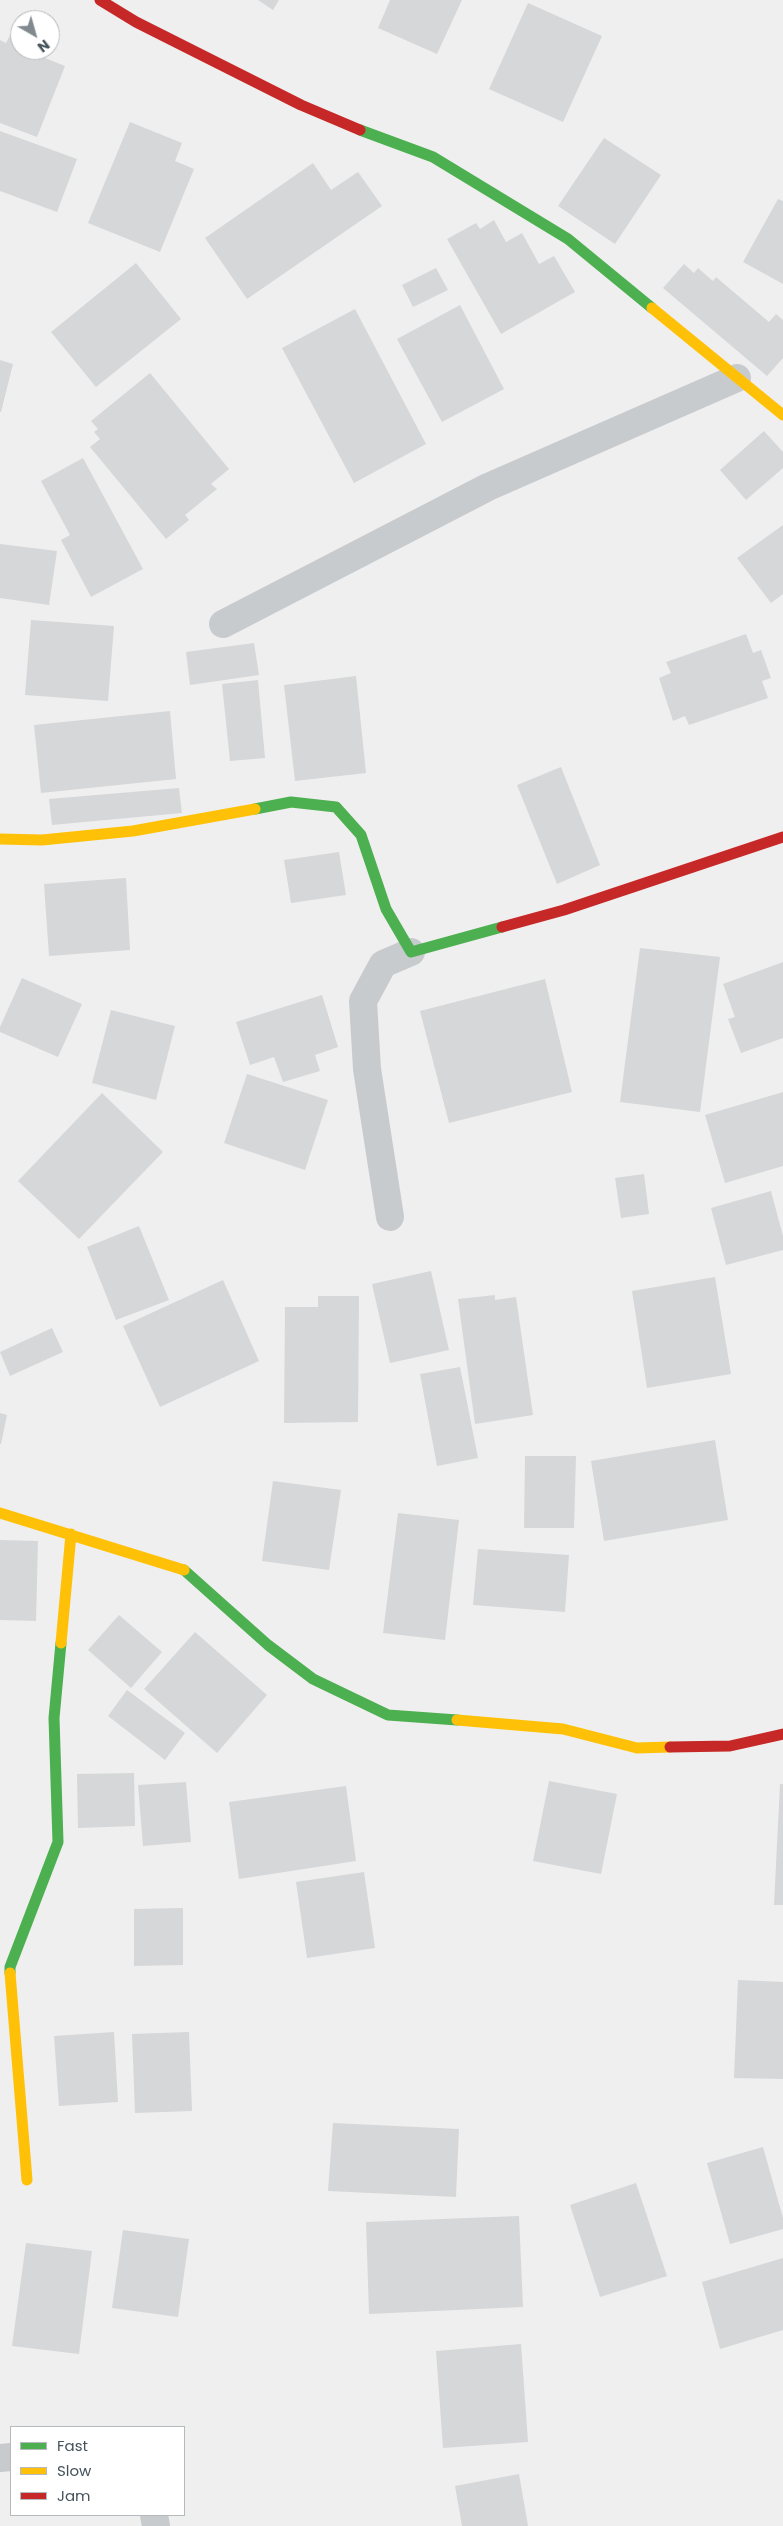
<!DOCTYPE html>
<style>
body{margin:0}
#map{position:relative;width:783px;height:2526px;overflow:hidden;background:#f0efef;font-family:Poppins,sans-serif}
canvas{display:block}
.legend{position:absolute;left:10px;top:2426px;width:175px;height:90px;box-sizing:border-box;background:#fff;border:1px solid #b5babe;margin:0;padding:6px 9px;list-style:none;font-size:15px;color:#45535c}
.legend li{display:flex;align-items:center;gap:10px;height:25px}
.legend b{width:25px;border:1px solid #b5babe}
.north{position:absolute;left:10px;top:10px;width:50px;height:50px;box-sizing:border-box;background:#fff;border:1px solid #b5babe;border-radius:50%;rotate:142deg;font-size:14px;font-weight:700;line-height:20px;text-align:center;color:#45535c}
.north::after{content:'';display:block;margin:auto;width:18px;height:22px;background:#818a8f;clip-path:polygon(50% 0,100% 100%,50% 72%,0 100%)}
</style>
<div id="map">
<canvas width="783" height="2526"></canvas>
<ul class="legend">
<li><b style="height:6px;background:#4caf50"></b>Fast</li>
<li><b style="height:6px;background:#ffc107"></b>Slow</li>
<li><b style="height:6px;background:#c62828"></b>Jam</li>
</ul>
<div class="north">N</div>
</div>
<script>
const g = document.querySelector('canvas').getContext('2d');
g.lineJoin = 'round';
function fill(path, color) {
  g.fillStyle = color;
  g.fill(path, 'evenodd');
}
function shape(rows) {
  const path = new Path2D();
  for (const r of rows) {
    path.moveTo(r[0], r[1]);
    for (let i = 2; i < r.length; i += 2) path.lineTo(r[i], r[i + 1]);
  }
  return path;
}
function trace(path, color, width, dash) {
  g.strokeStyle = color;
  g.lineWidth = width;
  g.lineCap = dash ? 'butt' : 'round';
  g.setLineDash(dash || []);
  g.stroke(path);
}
fill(shape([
 [258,0,279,0,273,10],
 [390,0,462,0,437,54,378,28],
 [528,3,602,36,563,122,489,89],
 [11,33,20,36,20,50,48,50,45,58,65,66,37,137,0,123,0,40,6,43],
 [130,122,182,143,175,161,194,169,160,252,88,223],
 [0,131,77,159,57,212,0,191],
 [604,138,661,175,615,244,558,206],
 [313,163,331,190,358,172,382,206,247,299,205,238],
 [778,199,783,201,783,284,743,262],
 [494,220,506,242,522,233,539,264,554,256,575,292,501,334,447,239,476,223,480,229],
 [136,263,181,319,96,387,51,332],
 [684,264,694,273,698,268,713,281,716,277,769,322,776,314,783,320,783,358,767,376,663,288],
 [436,268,448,290,413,307,402,285],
 [460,305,504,389,442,422,397,339],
 [355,309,426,444,354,483,282,348],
 [0,360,13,364,1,412,0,412],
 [150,373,229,469,211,484,217,489,185,515,189,520,166,539,90,447,100,439,94,432,98,429,91,421],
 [764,431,783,452,783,468,746,500,720,470],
 [83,458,143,569,91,597,61,540,70,535,41,481],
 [783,525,783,594,771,603,737,558],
 [0,544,57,551,49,605,0,598],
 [31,620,114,626,108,701,25,695],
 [746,634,753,653,761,650,771,678,762,681,768,698,689,725,685,716,673,721,659,678,671,673,666,662],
 [254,643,259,675,190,685,186,652],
 [356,676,366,773,295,781,284,685],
 [258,680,265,758,230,761,222,684],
 [170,711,176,779,41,793,34,725],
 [561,767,600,865,557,884,517,785],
 [179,788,182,813,52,825,49,799],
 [339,852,346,895,291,903,284,860],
 [126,878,130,950,49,956,44,884],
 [640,948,720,957,700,1112,620,1102],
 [783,962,783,1038,741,1053,728,1019,735,1017,723,984],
 [22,978,82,1004,58,1057,0,1032,0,1027],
 [545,979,572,1092,449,1123,420,1011],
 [322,995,338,1047,315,1055,320,1071,283,1082,274,1057,250,1065,236,1022],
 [111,1010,175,1026,156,1100,92,1083],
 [247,1074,328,1100,305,1170,224,1143],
 [783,1092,783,1166,725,1183,705,1115],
 [102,1093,163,1152,79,1239,18,1181],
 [644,1174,649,1214,621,1218,615,1178],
 [771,1191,783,1236,783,1250,726,1265,711,1208],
 [139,1226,169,1300,116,1320,87,1247],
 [431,1271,449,1350,390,1363,372,1284],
 [715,1277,731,1374,647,1388,632,1291],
 [223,1280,259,1361,160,1407,123,1326],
 [495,1295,495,1300,516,1297,533,1415,475,1424,458,1299],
 [318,1296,359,1296,358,1422,284,1423,285,1307,318,1307],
 [52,1328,63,1352,10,1376,0,1352],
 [460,1367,478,1458,437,1466,420,1374],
 [0,1413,7,1415,1,1444,0,1444],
 [715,1440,728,1520,604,1541,591,1461],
 [525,1456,576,1456,574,1528,524,1528],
 [273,1481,341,1490,329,1570,262,1561],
 [398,1513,459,1520,445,1640,383,1633],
 [0,1540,38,1541,36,1621,0,1620],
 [478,1549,569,1555,565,1612,473,1605],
 [119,1615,162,1652,131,1688,88,1650],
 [195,1632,267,1695,217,1753,144,1689],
 [127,1690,185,1733,165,1760,108,1716],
 [134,1773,135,1826,78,1828,77,1774],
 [549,1781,617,1794,601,1874,533,1861],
 [186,1782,191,1842,143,1846,138,1785],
 [780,1784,783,1784,783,1905,774,1905],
 [346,1786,356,1861,239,1879,229,1802],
 [364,1872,375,1948,307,1958,296,1882],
 [183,1908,183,1965,134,1966,134,1909],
 [738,1980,783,1982,783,2079,734,2078],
 [114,2032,118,2102,59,2106,54,2036],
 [189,2032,192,2111,135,2113,132,2034],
 [333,2123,459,2129,456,2197,328,2191],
 [763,2147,783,2218,783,2229,730,2244,707,2163],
 [636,2183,667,2276,600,2297,570,2205],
 [519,2216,523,2307,369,2314,366,2222],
 [123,2230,189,2239,178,2317,112,2308],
 [26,2243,92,2251,79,2354,12,2346],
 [783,2258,783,2330,720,2349,702,2282],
 [521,2344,528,2442,443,2448,436,2351],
 [519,2474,528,2526,462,2526,455,2486]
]), '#d6d7d8');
trace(shape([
 [223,624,488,487,737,378],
 [390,1217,367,1069,363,1001,383,964,411,952],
 [0,2458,11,2457],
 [154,2515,156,2526]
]), '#c8cbce', 28);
trace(shape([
 [360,130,433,157,568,239,652,308],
 [255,809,291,802,336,807,361,835,386,909,411,952,502,927],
 [184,1570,268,1645,313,1679,388,1715,457,1720],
 [10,1973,10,1967,58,1842,54,1718,61,1643]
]), '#4caf50', 11);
trace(shape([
 [652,308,783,415],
 [0,839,42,840,133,831,255,809],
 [0,1513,184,1570],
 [61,1643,71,1534],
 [457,1720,563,1729,637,1748,670,1747],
 [10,1973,27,2180]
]), '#ffc107', 11);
trace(shape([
 [100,0,136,22,301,105,360,130],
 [502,927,564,910,783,837],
 [670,1747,730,1746,783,1734]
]), '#c62828', 11);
</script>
